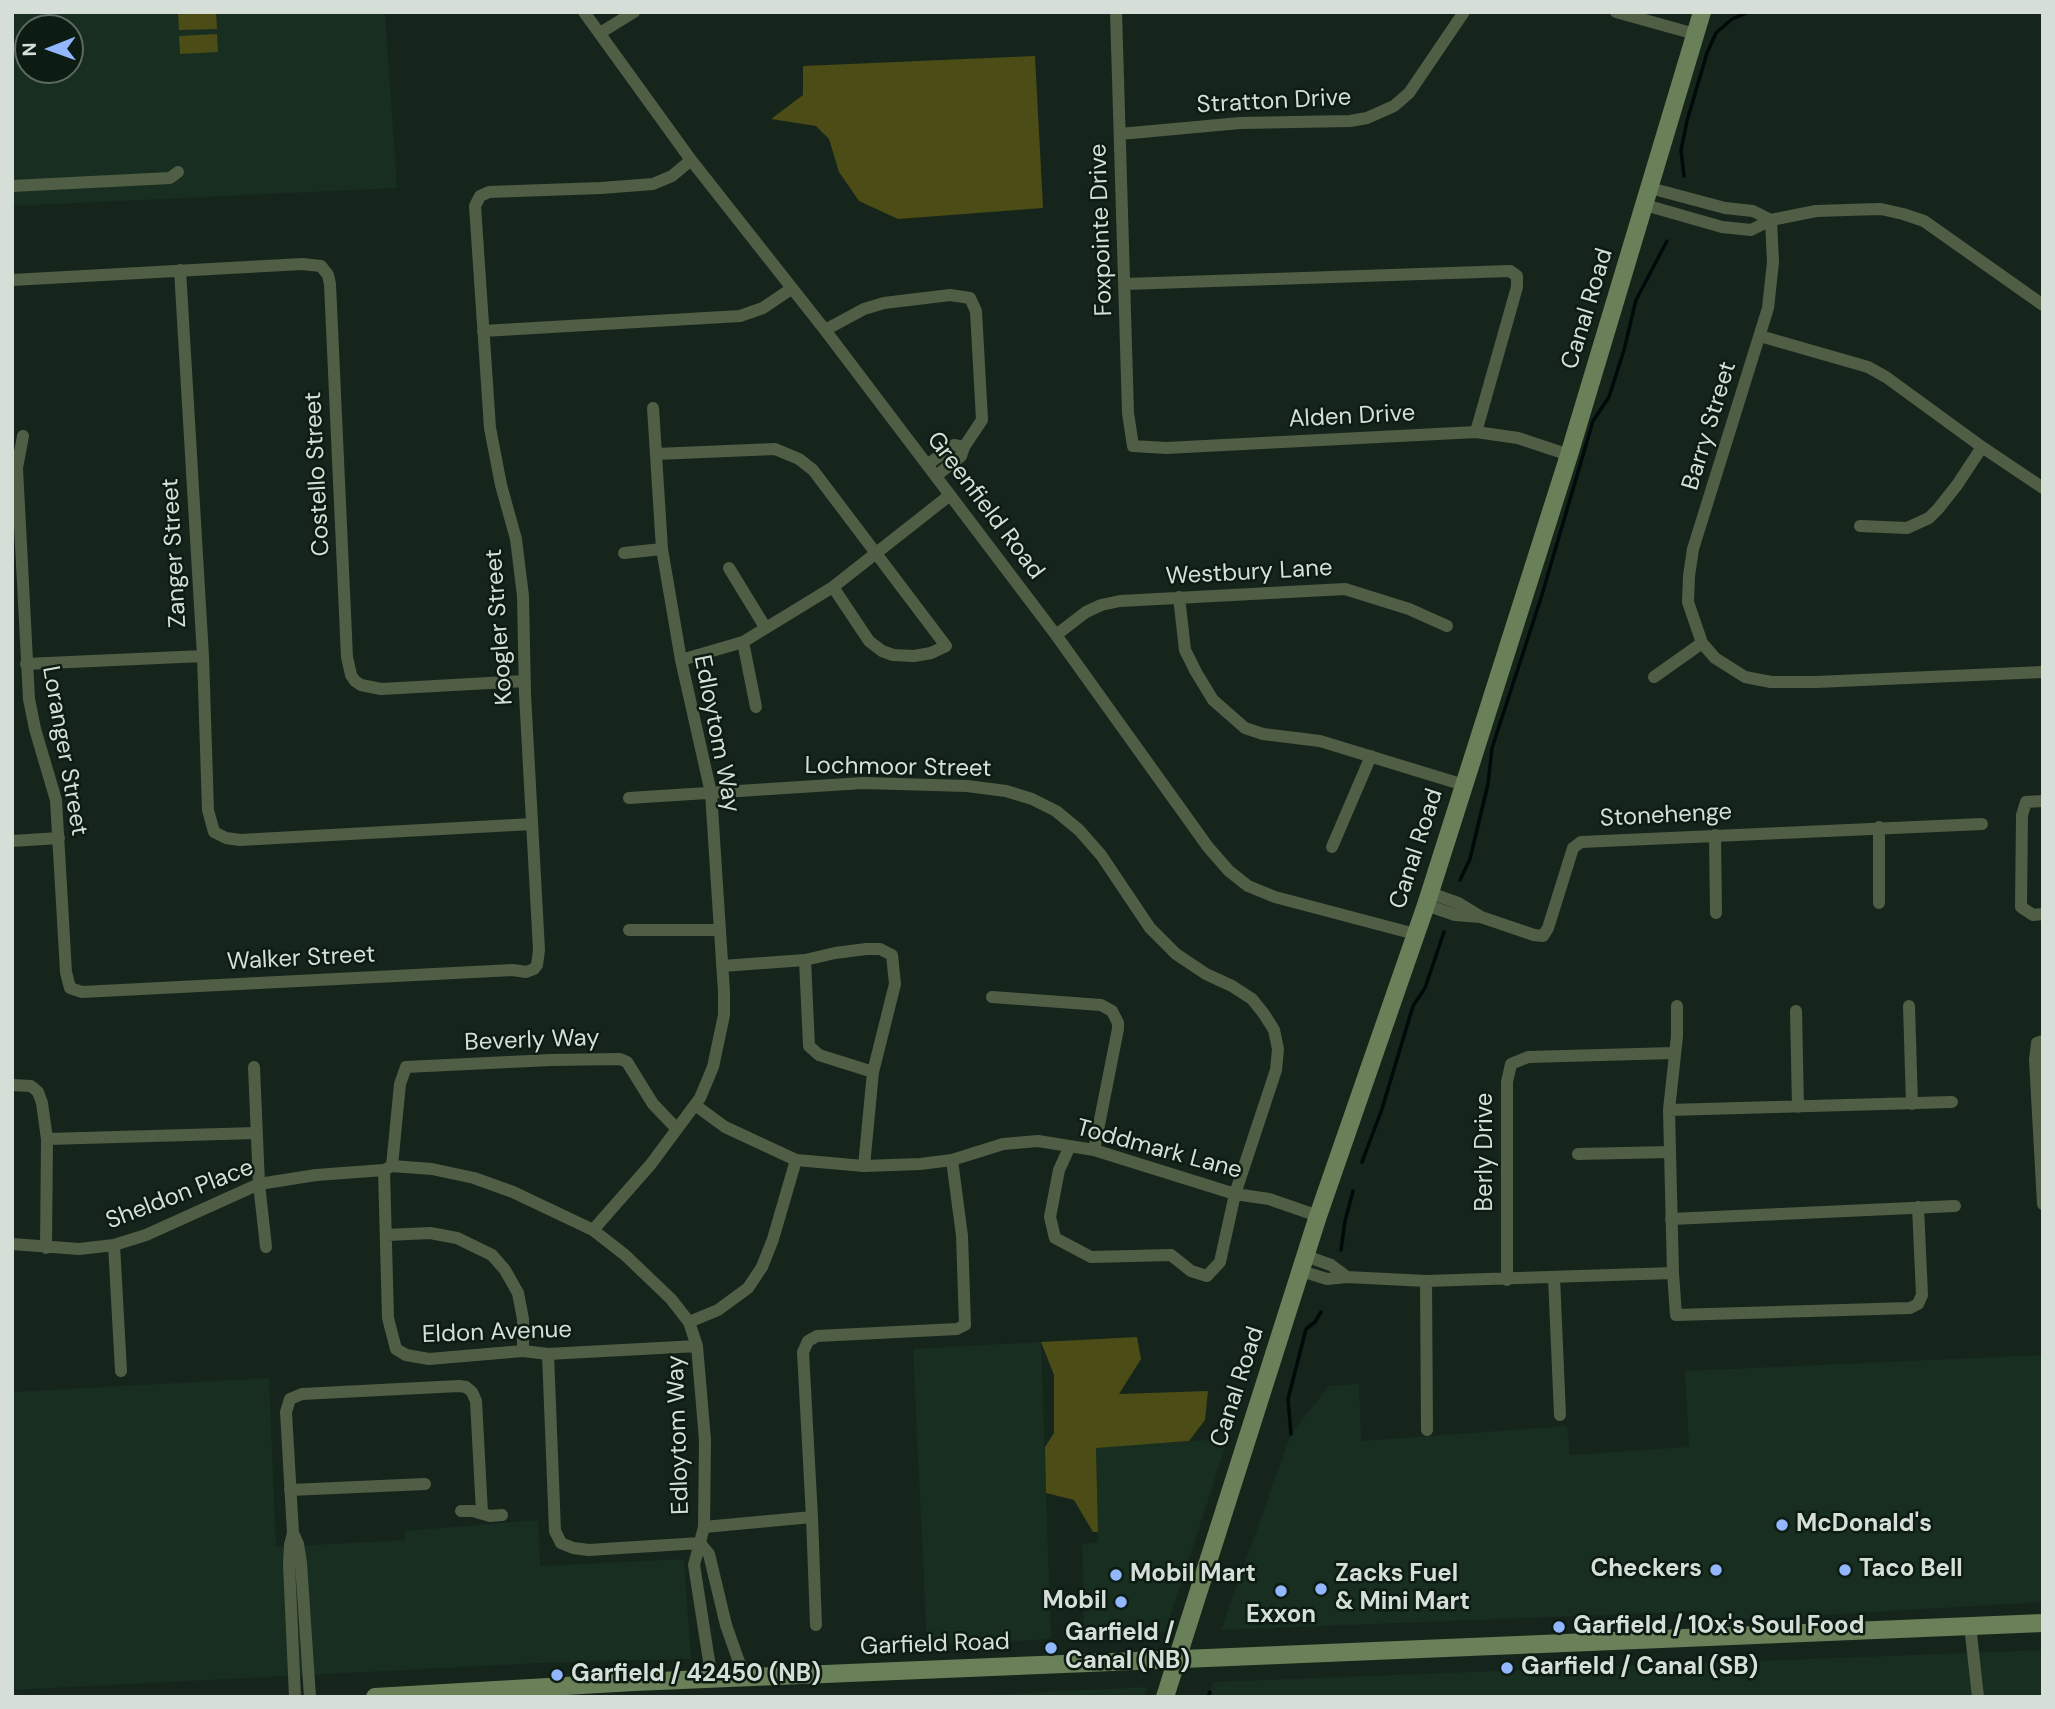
<!DOCTYPE html>
<style>
body{margin:0}
#map{position:relative;width:2055px;height:1709px;overflow:hidden;background:#16251b;font-family:"DM Sans",sans-serif}
canvas{display:block}
.frame{position:absolute;inset:0;border:14px solid #d5dfd8;pointer-events:none}
.north{position:absolute;left:14px;top:14px;width:70px;height:70px;box-sizing:border-box;background:#0d1c12;border:2px solid #5d6a61;border-radius:50%;rotate:269deg;font-size:19px;font-weight:700;line-height:28px;text-align:center;color:#d5dfd8}
.north::after{content:'';display:block;margin:auto;width:24px;height:32px;background:#93b7fd;clip-path:polygon(50% 0,100% 100%,50% 72%,0 100%)}
</style>
<div id="map">
<canvas width="2055" height="1709"></canvas>
<div class="frame"></div>
<div class="north">N</div>
</div>
<script>
const g = document.querySelector('canvas').getContext('2d');
g.lineJoin = 'round';
function fill(path, color) {
  g.fillStyle = color;
  g.fill(path, 'evenodd');
}
function shape(rows) {
  const path = new Path2D();
  for (const r of rows) {
    path.moveTo(r[0], r[1]);
    for (let i = 2; i < r.length; i += 2) path.lineTo(r[i], r[i + 1]);
  }
  return path;
}
function trace(path, color, width, dash) {
  g.strokeStyle = color;
  g.lineWidth = width;
  g.lineCap = dash ? 'butt' : 'round';
  g.setLineDash(dash || []);
  g.stroke(path);
}
function drawText(font, color, halo, rows, align = 'center') {
  g.font = font + ' "DM Sans",sans-serif';
  g.lineWidth = 5;
  g.setLineDash([]);
  g.textBaseline = 'middle';
  g.strokeStyle = halo;
  g.fillStyle = color;
  for (const [text, x, y, turn = 0] of rows) {
    g.save();
    g.translate(x, y);
    g.rotate((+turn || 0) * Math.PI / 180);
    g.textAlign = isNaN(turn) ? turn : align;
    if (halo) g.strokeText(text, 0, 0);
    g.fillText(text, 0, 0);
    g.restore();
  }
}
fill(shape([
 [12,12,385,12,397,188,12,206],
 [28,28,70,28,70,70,28,70],
 [1041,1342,1051,1639,927,1646,913,1349],
 [2043,1355,2043,1602,1704,1622,1702,1611,1221,1630,1291,1434,1329,1386,1359,1384,1361,1441,1567,1426,1570,1455,1689,1447,1685,1371],
 [269,1378,276,1547,405,1540,405,1531,538,1520,540,1566,684,1559,691,1659,542,1663,12,1690,12,1392],
 [1228,1439,1165,1632,1084,1637,1082,1544,1098,1542,1096,1447],
 [2043,1650,2043,1697,1208,1697,1213,1682],
 [1147,1687,1144,1697,945,1697]
]), '#182e20');
fill(shape([
 [216,12,217,29,179,30,178,13],
 [217,34,218,52,180,54,179,36],
 [1035,56,1043,208,898,219,859,201,839,172,829,139,816,126,771,119,803,95,803,66],
 [1137,1337,1141,1359,1119,1394,1208,1391,1205,1420,1189,1441,1096,1448,1098,1532,1093,1532,1074,1500,1046,1493,1045,1447,1054,1433,1054,1375,1041,1342]
]), '#4b4c16');
trace(shape([
 [1684,176,1681,150,1687,121,1707,53,1716,33,1732,19,1749,12],
 [1460,880,1470,859,1488,784,1492,748,1541,598,1593,421,1609,397,1624,350,1636,300,1667,241],
 [1362,1162,1382,1109,1413,1006,1425,988,1444,932],
 [1341,1250,1345,1221,1353,1191],
 [1291,1434,1288,1399,1306,1329,1315,1322,1321,1312],
 [1208,1697,1210,1692]
]), '#010a0b', 3.5);
trace(shape([
 [584,12,691,160,825,330,1056,635,1208,847,1229,871,1248,886,1275,897,1415,934],
 [1116,12,1128,413,1133,446,1166,448,1476,432,1518,438,1569,455],
 [1616,12,1695,34],
 [600,33,634,12],
 [1120,134,1240,123,1350,121,1367,118,1394,106,1409,93,1464,12],
 [12,186,170,178,178,172],
 [1645,205,1722,227,1751,230,1771,220,1753,211,1725,208,1650,188],
 [180,270,203,656,208,810,214,832,226,838,240,840,532,824],
 [12,280,302,264,321,266,328,275,330,284,347,657,351,675,355,681,361,685,381,689,525,681],
 [1125,284,1510,271,1517,276,1517,287,1476,432],
 [2043,305,1924,221,1903,214,1881,209,1847,210,1816,211,1771,220,1773,262,1768,308,1693,549,1689,576,1688,602,1702,643,1715,658,1745,677,1771,682,1816,682,2043,672],
 [825,330,864,309,884,303,950,295,970,298,976,311,982,420,964,447],
 [483,331,740,316,763,308,791,289],
 [1760,336,1868,367,1886,377,1982,447,2043,488],
 [23,436,17,468,29,699,35,729,56,800,66,972,70,988,82,992,513,970,526,972,534,969,537,965,539,950,525,694,523,596,516,539,501,485,490,428,475,206,480,196,489,192,601,188,653,184,672,176,691,160],
 [656,454,775,449,799,459,813,470,946,646,931,653,914,656,893,655,882,651,869,641,833,587],
 [927,465,954,445,964,447,961,456,936,476],
 [1860,526,1907,528,1929,518,1938,509,1957,485,1982,447],
 [624,553,662,549],
 [729,568,765,627],
 [1179,597,1185,650,1196,672,1213,700,1245,728,1263,734,1320,741,1464,785],
 [1056,635,1086,612,1101,605,1120,601,1345,589,1409,609,1447,626],
 [743,642,756,707],
 [681,660,743,642,833,587,950,495],
 [26,664,203,656],
 [1654,677,1702,643],
 [629,798,863,783,967,786,1006,791,1032,799,1056,811,1079,830,1101,855,1150,928,1176,954,1206,974,1232,986,1252,999,1264,1014,1274,1030,1278,1049,1276,1070,1235,1194,1220,1262,1207,1276,1191,1271,1171,1255,1091,1257,1055,1238,1050,1217,1059,1170,1070,1146],
 [2043,801,2026,802,2022,815,2021,907,2033,915,2043,914],
 [1879,827,1879,903],
 [1715,835,1716,913],
 [12,841,59,838],
 [1332,847,1371,756],
 [1426,905,1455,915,1481,917,1458,903,1430,893],
 [1481,917,1534,935,1543,936,1548,928,1573,848,1581,842,1982,824],
 [629,930,718,930],
 [805,960,809,1046,819,1055,873,1072],
 [722,966,805,960,835,953,866,949,880,949,892,955,895,984,873,1072,864,1166],
 [992,997,1101,1005,1112,1011,1118,1023,1118,1029,1094,1150],
 [1677,1006,1677,1036,1669,1110,1673,1273,1676,1315,1910,1308,1918,1304,1922,1295,1918,1207],
 [1909,1006,1912,1104],
 [1796,1011,1798,1107],
 [2043,1041,2037,1043,2035,1060,2043,1204],
 [254,1067,259,1184,266,1247],
 [12,1085,31,1086,38,1092,42,1103,47,1139,46,1248],
 [695,1105,725,1127,796,1160,864,1166,920,1164,952,1160,1003,1144,1038,1141,1094,1150,1235,1194,1269,1199,1318,1216],
 [1669,1110,1952,1102],
 [47,1139,257,1133],
 [1578,1154,1670,1152],
 [392,1166,400,1084,406,1067,550,1060,620,1059,627,1062,653,1104,677,1129],
 [384,1170,388,1318,396,1349,406,1355,429,1359,523,1351,548,1354,697,1346],
 [1671,1219,1955,1206],
 [593,1230,651,1164,700,1098,713,1067,724,1015,724,992,711,793,681,660,662,549,653,408],
 [387,1235,430,1233,457,1238,492,1255,505,1270,518,1293,523,1319,523,1351],
 [12,1244,79,1249,114,1245,146,1235,259,1184,316,1175,384,1170,392,1166,432,1169,474,1178,513,1192,593,1230,625,1255,671,1299,689,1322,697,1346,705,1440,704,1527,694,1565,712,1680],
 [114,1245,121,1371],
 [1301,1271,1327,1279,1347,1277,1331,1265,1306,1256],
 [1347,1277,1426,1281,1673,1273],
 [1554,1277,1560,1415],
 [1507,1280,1507,1082,1511,1064,1528,1057,1674,1053],
 [1426,1281,1427,1430],
 [689,1322,718,1310,748,1288,762,1267,773,1239,796,1160],
 [548,1354,555,1531,561,1543,573,1548,589,1550,700,1543],
 [290,1490,425,1484],
 [461,1511,473,1511,490,1516,502,1515],
 [812,1517,816,1625],
 [704,1527,812,1517,803,1352,808,1341,817,1336,957,1329,965,1325,962,1236,952,1160],
 [293,1533,298,1544,301,1563,310,1697],
 [700,1543,709,1554,726,1625,739,1662,750,1678],
 [1970,1625,1978,1697],
 [295,1697,289,1564,290,1545,293,1533,286,1412,290,1399,302,1394,459,1386,466,1387,472,1392,476,1401,482,1513]
]), '#505e45', 12);
trace(shape([
 [375,1697,634,1682,2043,1623],
 [1165,1697,1318,1216,1426,905,1569,455,1702,12]
]), '#698058', 18);
for (const [x, y, r, color] of [
 [1782,1525,7,"#93b7fd"],
 [1716,1570,7,"#93b7fd"],
 [1845,1570,7,"#93b7fd"],
 [1116,1575,7,"#93b7fd"],
 [1321,1589,7,"#93b7fd"],
 [1281,1591,7,"#93b7fd"],
 [1121,1602,7,"#93b7fd"],
 [1559,1627,7,"#93b7fd"],
 [1051,1648,7,"#93b7fd"],
 [1507,1668,7,"#93b7fd"],
 [557,1675,7,"#93b7fd"]
]) {
  const dot = new Path2D();
  dot.arc(x, y, r, 0, 2 * Math.PI);
  g.fillStyle = color;
  g.fill(dot);
  trace(dot, '#0d1c12', 2.5);
}
drawText('24px', '#d5dfd8', '#0d1c12', [
 ["Stratton Drive",1274,102,-3],
 ["Foxpointe Drive",1102,230,-92],
 ["Canal Road",1588,309,-73],
 ["Alden Drive",1352,417,-3],
 ["Barry Street",1710,426,-73],
 ["Costello Street",318,474,-93],
 ["Greenfield Road",985,506,53],
 ["Zanger Street",175,553,-93],
 ["Westbury Lane",1249,573,-3],
 ["Koogler Street",500,627,-94],
 ["Edloytom Way",716,734,79],
 ["Loranger Street",64,751,80],
 ["Lochmoor Street",898,768,1],
 ["Stonehenge",1666,816,-3],
 ["Canal Road",1417,849,-72],
 ["Walker Street",301,959,-3],
 ["Beverly Way",532,1041,-2],
 ["Toddmark Lane",1159,1150,15],
 ["Berly Drive",1486,1152,-90],
 ["Sheldon Place",180,1195,-21],
 ["Eldon Avenue",497,1333,-2],
 ["Canal Road",1238,1387,-72],
 ["Edloytom Way",679,1435,-92],
 ["Garfield Road",935,1645,-2]
]);
drawText('bold 24px', '#d5dfd8', '#0d1c12', [
 ["McDonald's",1796,1525],
 ["Checkers",1702,1570,"right"],
 ["Taco Bell",1859,1570],
 ["Mobil Mart",1130,1575],
 ["Zacks Fuel",1335,1575],
 ["& Mini Mart",1335,1603],
 ["Mobil",1107,1602,"right"],
 ["Exxon",1281,1616,"center"],
 ["Garfield / 10x's Soul Food",1573,1627],
 ["Garfield /",1065,1634],
 ["Canal (NB)",1065,1662],
 ["Garfield / Canal (SB)",1521,1668],
 ["Garfield / 42450 (NB)",571,1675]
], 'left');
</script>
